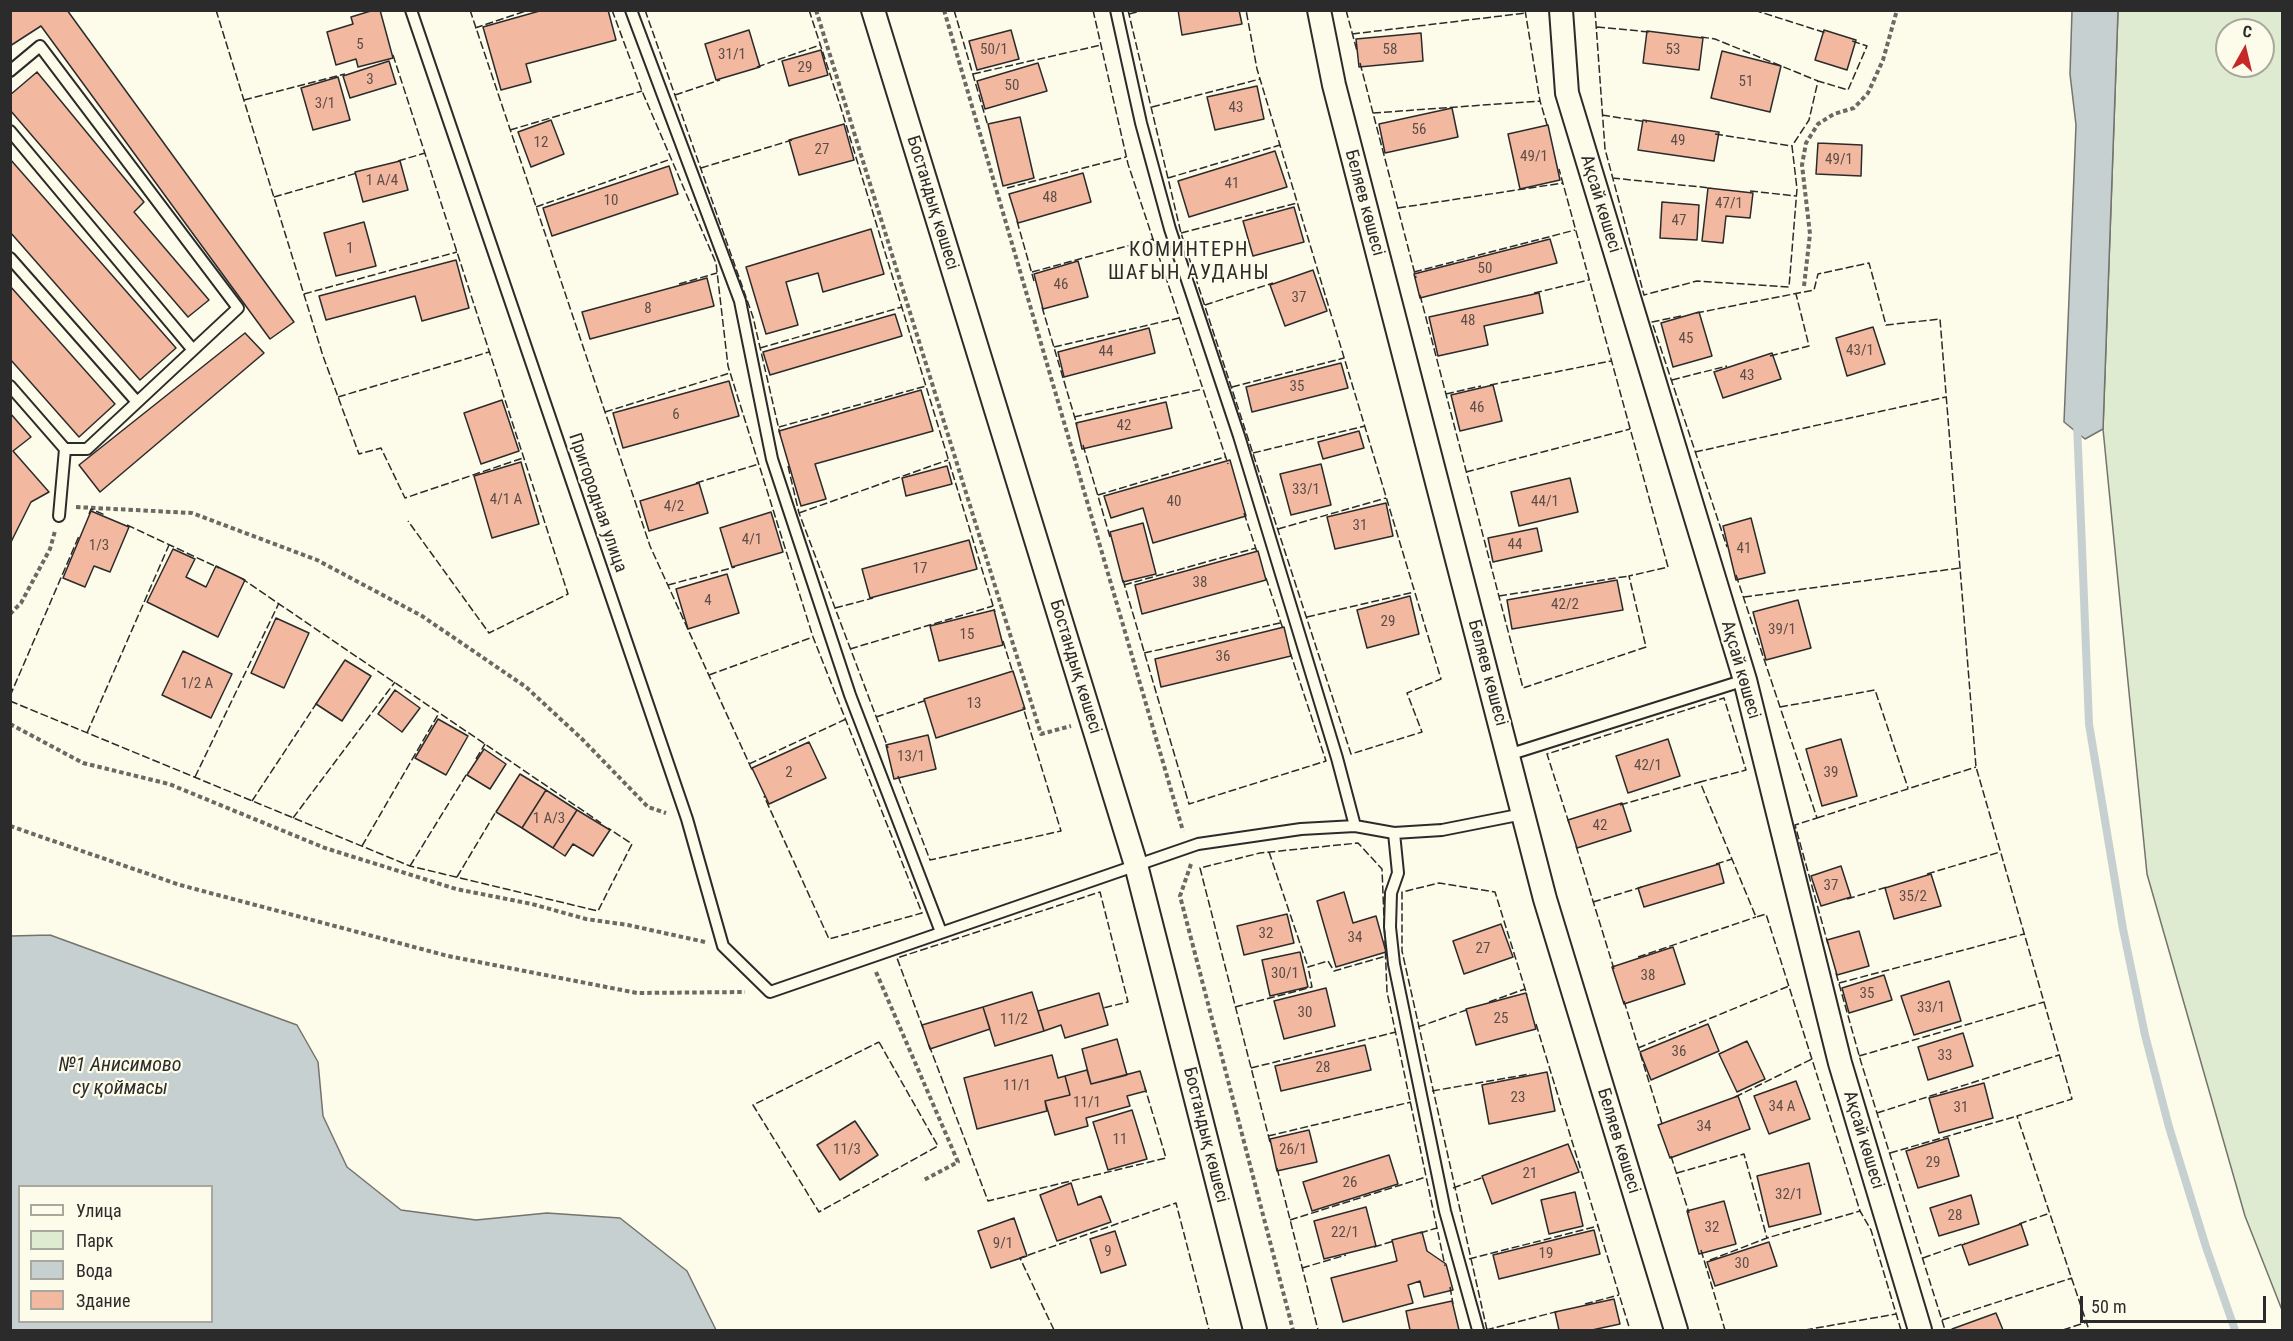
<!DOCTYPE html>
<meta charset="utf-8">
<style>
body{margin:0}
#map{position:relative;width:2293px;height:1341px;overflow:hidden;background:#fdfbea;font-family:"Roboto Condensed",sans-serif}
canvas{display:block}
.frame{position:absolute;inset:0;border:12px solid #2b2b2b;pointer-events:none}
.legend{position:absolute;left:18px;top:1185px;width:195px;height:138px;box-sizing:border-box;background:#fdfbea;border:2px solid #a9a89e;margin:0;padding:8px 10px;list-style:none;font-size:18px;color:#2b2b2b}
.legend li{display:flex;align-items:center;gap:12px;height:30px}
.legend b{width:30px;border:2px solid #a9a89e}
.north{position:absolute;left:2215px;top:18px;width:60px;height:60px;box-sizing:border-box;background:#fdfbea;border:2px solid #a9a89e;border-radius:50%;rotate:8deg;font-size:16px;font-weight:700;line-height:24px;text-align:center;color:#2b2b2b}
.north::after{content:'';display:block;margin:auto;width:21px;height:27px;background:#c62828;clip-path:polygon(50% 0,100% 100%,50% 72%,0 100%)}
.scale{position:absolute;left:2080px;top:1296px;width:186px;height:27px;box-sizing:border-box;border:3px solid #2b2b2b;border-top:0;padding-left:8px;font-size:18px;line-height:21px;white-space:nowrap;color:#2b2b2b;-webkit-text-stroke:4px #fdfbea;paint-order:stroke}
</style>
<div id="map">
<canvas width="2293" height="1341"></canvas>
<div class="frame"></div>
<ul class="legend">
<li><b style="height:8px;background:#fdfbea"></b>Улица</li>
<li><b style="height:16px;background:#deebd1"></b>Парк</li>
<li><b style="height:16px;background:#c7d0d0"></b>Вода</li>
<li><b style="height:16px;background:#f2b8a0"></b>Здание</li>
</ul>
<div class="north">С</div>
<div class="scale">50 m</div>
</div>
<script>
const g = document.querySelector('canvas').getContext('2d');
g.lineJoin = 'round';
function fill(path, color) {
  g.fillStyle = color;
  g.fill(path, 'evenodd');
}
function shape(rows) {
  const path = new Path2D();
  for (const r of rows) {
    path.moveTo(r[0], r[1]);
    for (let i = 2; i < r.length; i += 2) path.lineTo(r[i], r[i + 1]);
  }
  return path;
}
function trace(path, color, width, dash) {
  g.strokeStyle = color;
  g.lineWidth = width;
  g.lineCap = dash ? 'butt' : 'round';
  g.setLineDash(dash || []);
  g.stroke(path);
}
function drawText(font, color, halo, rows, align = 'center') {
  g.font = font + ' "Roboto Condensed",sans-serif';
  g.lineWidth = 4.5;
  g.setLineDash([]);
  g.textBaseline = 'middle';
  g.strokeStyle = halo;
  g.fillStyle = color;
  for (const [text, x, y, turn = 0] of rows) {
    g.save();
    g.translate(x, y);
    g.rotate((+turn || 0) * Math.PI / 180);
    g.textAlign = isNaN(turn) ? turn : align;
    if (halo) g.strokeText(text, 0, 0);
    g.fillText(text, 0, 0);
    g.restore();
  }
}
const green = shape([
 [2118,11,2282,11,2282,1310,2245,1216,2147,874,2103,429,2118,11],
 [2227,30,2263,30,2263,66,2227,66,2227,30]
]);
fill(green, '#deebd1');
trace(green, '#74746e', 1.5);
const water = shape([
 [2072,11,2118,11,2103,429,2085,439,2064,422,2076,125,2070,74,2072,11],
 [50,935,297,1025,318,1062,323,1116,347,1167,401,1210,476,1220,547,1213,620,1218,687,1271,716,1330,11,1330,11,936,50,935],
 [20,1186,212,1186,212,1322,20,1322,20,1186]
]);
fill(water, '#c7d0d0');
trace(water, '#74746e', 1.5);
trace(shape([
 [2077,423,2089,724,2123,929,2145,1035,2169,1127,2206,1247,2235,1330]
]), '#c7d0d0', 8);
const building = shape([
 [13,10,67,10,294,322,270,339,41,26,10,46,10,12,13,10],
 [374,10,380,10,393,58,358,67,356,59,336,65,327,32,353,24,351,17,374,10],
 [543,10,608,10,616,40,526,64,531,82,501,90,483,27,543,10],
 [1178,10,1239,10,1242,24,1182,35,1178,10],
 [749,30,760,67,716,80,705,44,749,30],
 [1011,30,1019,59,977,70,969,41,1011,30],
 [1824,30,1856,40,1847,70,1815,60,1824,30],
 [1647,31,1703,38,1699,70,1643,63,1647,31],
 [1421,33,1423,61,1359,67,1356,39,1421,33],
 [821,50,828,75,789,86,782,61,821,50],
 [1722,51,1781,66,1770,112,1711,98,1722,51],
 [389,61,396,84,350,98,343,76,389,61],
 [1038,63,1047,91,985,109,977,81,1038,63],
 [37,72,144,202,134,212,209,300,188,317,10,110,10,95,37,72],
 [338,77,350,120,313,130,301,88,338,77],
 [1257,86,1264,119,1215,130,1207,97,1257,86],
 [1452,108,1458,137,1385,153,1379,124,1452,108],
 [1020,117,1034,178,1003,186,988,124,1020,117],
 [551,120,564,154,531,167,518,132,551,120],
 [1643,120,1719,132,1714,161,1638,150,1643,120],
 [844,124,854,160,799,175,789,140,844,124],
 [1548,125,1560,180,1520,189,1508,134,1548,125],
 [1818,143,1862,145,1861,176,1816,174,1818,143],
 [1275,151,1287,187,1189,217,1178,181,1275,151],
 [10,159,176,348,140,380,10,232,10,159],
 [400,161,408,190,363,202,355,172,400,161],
 [669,166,678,194,552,236,543,208,669,166],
 [1083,173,1091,202,1018,223,1009,194,1083,173],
 [1708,188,1753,193,1750,218,1726,216,1723,243,1702,241,1708,188],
 [1662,202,1699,205,1697,240,1660,238,1662,202],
 [1294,207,1304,242,1253,256,1243,221,1294,207],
 [364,222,376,266,336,276,324,233,364,222],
 [871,229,884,274,823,292,818,273,786,282,798,325,766,334,746,267,871,229],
 [1550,239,1557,263,1420,298,1414,274,1550,239],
 [456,260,469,308,422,321,415,296,326,320,319,296,456,260],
 [1078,261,1088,297,1043,309,1034,274,1078,261],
 [1313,270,1327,311,1285,326,1270,285,1313,270],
 [707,278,714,306,590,339,582,312,707,278],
 [10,286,115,404,79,437,10,359,10,286],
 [1539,293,1543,313,1484,326,1488,345,1438,356,1429,317,1539,293],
 [1699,312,1712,356,1673,367,1661,323,1699,312],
 [895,314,902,336,770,375,763,352,895,314],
 [1873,327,1885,364,1847,376,1836,338,1873,327],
 [1149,328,1155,353,1064,377,1058,352,1149,328],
 [245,333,264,353,100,492,79,465,245,333],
 [1772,353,1781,379,1723,398,1714,372,1772,353],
 [1341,363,1348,388,1252,412,1246,387,1341,363],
 [729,381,739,416,623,448,613,413,729,381],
 [1493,385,1502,421,1460,431,1451,395,1493,385],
 [921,390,933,431,815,464,826,499,801,506,779,431,921,390],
 [502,400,519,451,481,464,464,413,502,400],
 [1166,402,1172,428,1082,449,1076,423,1166,402],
 [10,413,31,437,13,451,49,492,31,502,10,544,10,413],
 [1359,431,1364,448,1323,459,1318,442,1359,431],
 [1230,460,1246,516,1153,543,1143,508,1111,518,1104,496,1230,460],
 [521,462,539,524,492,538,474,476,521,462],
 [1321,464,1331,505,1291,515,1280,474,1321,464],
 [947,466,952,484,906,496,902,478,947,466],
 [1570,478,1578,512,1519,526,1511,492,1570,478],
 [699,483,708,513,649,531,640,501,699,483],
 [1386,503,1393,536,1335,549,1327,517,1386,503],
 [91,511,129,527,110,572,94,566,85,587,63,578,91,511],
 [771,512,783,552,732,567,720,528,771,512],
 [1751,518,1765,573,1736,580,1723,526,1751,518],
 [1143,523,1156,574,1123,582,1110,532,1143,523],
 [1537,528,1542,551,1493,562,1488,538,1537,528],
 [969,540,977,569,870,598,862,569,969,540],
 [173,549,195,559,186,577,206,587,216,566,245,580,218,637,147,602,173,549],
 [1258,551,1266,580,1142,614,1135,585,1258,551],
 [727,574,739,613,688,629,676,589,727,574],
 [1617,580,1623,610,1512,629,1507,600,1617,580],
 [1410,596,1419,634,1367,648,1357,610,1410,596],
 [1798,600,1811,648,1766,660,1753,612,1798,600],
 [994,610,1003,645,939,661,930,626,994,610],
 [276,618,309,633,284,688,251,673,276,618],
 [1284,627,1291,656,1161,687,1155,659,1284,627],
 [183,651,232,674,211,718,162,695,183,651],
 [345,660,371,676,342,721,316,704,345,660],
 [1013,671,1025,709,936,738,924,699,1013,671],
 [395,690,420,708,402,732,378,714,395,690],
 [438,719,468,736,446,775,415,758,438,719],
 [928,735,936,769,894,779,886,745,928,735],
 [1668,739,1680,776,1628,793,1616,756,1668,739],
 [1841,739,1857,796,1822,806,1806,749,1841,739],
 [809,742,826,778,769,804,752,768,809,742],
 [484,749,506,764,490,789,467,775,484,749],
 [520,774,546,790,522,828,496,812,520,774],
 [546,790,577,810,553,848,522,828,546,790],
 [1622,803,1631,831,1577,848,1568,820,1622,803],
 [577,810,610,830,593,856,573,844,565,856,553,848,577,810],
 [1719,864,1724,883,1644,907,1638,888,1719,864],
 [1841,866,1851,897,1821,906,1811,876,1841,866],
 [1931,874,1941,906,1894,919,1885,888,1931,874],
 [1344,892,1353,923,1376,916,1386,952,1336,967,1317,901,1344,892],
 [1287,914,1294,943,1244,955,1237,926,1287,914],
 [1501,924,1513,957,1464,974,1453,941,1501,924],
 [1859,931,1869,966,1837,975,1827,940,1859,931],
 [1673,947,1685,984,1624,1004,1612,967,1673,947],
 [1300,952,1308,987,1270,996,1262,960,1300,952],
 [1884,975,1892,1000,1849,1013,1842,988,1884,975],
 [1949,981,1961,1021,1914,1035,1901,996,1949,981],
 [1326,988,1335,1026,1284,1039,1274,1001,1326,988],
 [1032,992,1044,1031,995,1046,983,1007,1032,992],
 [1099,993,1108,1025,1065,1038,1061,1025,1044,1031,1038,1011,1099,993],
 [1526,993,1536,1029,1476,1045,1466,1009,1526,993],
 [983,1007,990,1029,930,1049,922,1025,983,1007],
 [1708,1024,1719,1051,1651,1080,1640,1052,1708,1024],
 [1963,1033,1973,1066,1928,1080,1918,1047,1963,1033],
 [1117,1039,1127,1075,1091,1084,1082,1049,1117,1039],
 [1747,1041,1765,1079,1737,1092,1719,1054,1747,1041],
 [1365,1045,1371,1070,1281,1091,1275,1066,1365,1045],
 [1052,1055,1058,1078,1065,1076,1070,1095,1045,1101,1047,1111,977,1129,964,1078,1052,1055],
 [1087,1070,1091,1084,1140,1071,1146,1091,1127,1096,1130,1106,1086,1118,1088,1126,1055,1135,1045,1101,1070,1095,1065,1076,1087,1070],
 [1547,1072,1555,1111,1489,1124,1482,1085,1547,1072],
 [1796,1081,1810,1119,1769,1134,1754,1096,1796,1081],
 [1984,1083,1993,1118,1939,1133,1929,1098,1984,1083],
 [1738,1096,1750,1129,1670,1158,1658,1125,1738,1096],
 [1132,1110,1147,1159,1108,1170,1093,1122,1132,1110],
 [855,1121,878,1155,840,1180,817,1145,855,1121],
 [1309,1130,1317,1162,1277,1171,1270,1139,1309,1130],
 [1948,1138,1959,1176,1918,1188,1906,1151,1948,1138],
 [1568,1144,1579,1172,1492,1204,1482,1176,1568,1144],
 [1389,1155,1398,1184,1312,1211,1303,1182,1389,1155],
 [1809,1163,1821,1214,1769,1227,1757,1176,1809,1163],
 [1071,1183,1078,1205,1101,1196,1111,1222,1057,1241,1040,1195,1071,1183],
 [1575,1192,1583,1226,1549,1234,1541,1200,1575,1192],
 [1971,1195,1979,1224,1939,1236,1930,1208,1971,1195],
 [1724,1201,1736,1244,1699,1254,1687,1211,1724,1201],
 [1366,1207,1376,1246,1324,1259,1314,1221,1366,1207],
 [1014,1218,1027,1256,991,1268,978,1231,1014,1218],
 [2021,1224,2028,1245,1969,1265,1962,1245,2021,1224],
 [1594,1230,1600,1254,1499,1279,1493,1255,1594,1230],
 [1115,1231,1126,1265,1101,1273,1090,1239,1115,1231],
 [1422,1232,1427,1251,1446,1264,1453,1290,1424,1297,1420,1281,1408,1285,1413,1303,1343,1322,1331,1278,1397,1261,1392,1240,1422,1232],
 [1769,1242,1777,1266,1715,1286,1707,1262,1769,1242],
 [1614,1299,1620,1324,1592,1330,1559,1330,1555,1312,1614,1299],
 [1452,1301,1459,1330,1410,1330,1406,1311,1452,1301],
 [1996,1313,2003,1330,1953,1330,1952,1329,1996,1313]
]);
fill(building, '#f2b8a0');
trace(building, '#2b2b2b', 1.5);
const lane = shape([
 [411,10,687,819,723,946,770,992,1198,844,1301,829,1355,826,1394,833,1442,830,1523,814],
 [631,10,740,301,772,459,850,695,941,932],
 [1116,10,1141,123,1170,229,1239,436,1337,758,1355,826],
 [10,71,40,46,238,308,87,449,65,449],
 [10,131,193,350],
 [10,258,137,402],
 [10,386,65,449,59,516],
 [1508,755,1745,680],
 [1394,833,1398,873,1391,893,1390,927,1394,964,1445,1211,1478,1330]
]);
const street = shape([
 [873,10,1136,865,1255,1330],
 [1319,10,1334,85,1545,899,1676,1330],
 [1561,10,1567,93,1745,680,1840,1063,1920,1330]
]);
trace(lane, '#2b2b2b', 14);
trace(street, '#2b2b2b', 26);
trace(shape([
 [816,10,1041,734,1071,726],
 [944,10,1183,831],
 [1804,286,1810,234,1802,165,1806,143,1818,124,1834,114,1854,108,1868,93,1883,60,1897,10],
 [76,507,192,513,317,560,422,616,526,687,582,739,648,807,666,813],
 [10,614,21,603,50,549,55,531],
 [10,724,83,763,169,784,325,848,456,889,532,904,586,919,628,925,705,942],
 [10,826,180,885,448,956,637,993,745,992],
 [1191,864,1180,896,1293,1330],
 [876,972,958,1162,922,1181]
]), '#6a6964', 4, [4.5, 3]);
trace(lane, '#fdfbea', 10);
trace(street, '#fdfbea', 22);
trace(shape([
 [216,10,323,356,359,454,381,448,405,498,523,458],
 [470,10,650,546,753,772],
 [612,10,642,91,716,263,728,366,813,637,922,913,829,939,764,796],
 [645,10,753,317,780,434],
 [809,10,840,105,995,612],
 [954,10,988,126],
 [1093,10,1128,164,1228,464],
 [1128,10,1181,233,1351,754,1422,732,1407,693,1441,679,1257,69,1246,10],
 [1346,10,1357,51],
 [1525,10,1540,101,1548,128],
 [1595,10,1605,149,1644,295,1697,281,1789,287,1797,189,1792,146,1809,120,1818,81,1848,90,1867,46,1852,41],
 [1754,10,1826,33],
 [1129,14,1145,10],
 [1597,27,1650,32],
 [475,28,529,10],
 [1352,34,1526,13],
 [1701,37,1715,39,1818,81],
 [393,55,568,594,489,633,408,521],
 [1360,63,1416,278],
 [757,67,820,45],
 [973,74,1101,45],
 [675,95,720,80],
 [244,100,345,74],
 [1152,107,1260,79],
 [1373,113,1540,101],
 [1602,115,1647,122],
 [510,130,642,91],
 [1715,134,1792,146],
 [398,161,425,153],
 [701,168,792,140],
 [1168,178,1280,145],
 [1612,178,1711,188],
 [1007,188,1126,157],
 [1750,191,1796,196],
 [274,197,357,173],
 [536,207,671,159],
 [1398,208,1563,183],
 [1017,221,1034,281],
 [1181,233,1297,203],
 [1032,272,1153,239],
 [1414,272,1575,230],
 [679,284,717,273],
 [1534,293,1589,280],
 [304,294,457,252],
 [1420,295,1523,688,1646,647,1629,576,1668,567,1559,169],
 [1205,305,1273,283],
 [1042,307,1077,425],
 [1696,313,1814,290,1818,274,1869,263,1886,325,1940,319,1976,767,2072,1099,2017,1116,2089,1330],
 [1681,316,1652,322,1727,547],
 [1054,347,1179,318],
 [760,348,902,307],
 [1770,356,1809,346,1796,294],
 [1672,380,1727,366],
 [1490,385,1611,361],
 [1232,387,1344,358],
 [1446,394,1481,386],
 [338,397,489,352],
 [605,412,730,373],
 [1074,417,1203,389],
 [779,427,926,386],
 [1083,445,1110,537],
 [1695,452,1946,397],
 [1253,453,1365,426],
 [788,466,799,513,888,748],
 [1466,472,1630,429],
 [696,483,759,464],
 [1098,495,1225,457],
 [799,513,948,460],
 [1244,513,1258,555],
 [89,514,91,509,105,515],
 [127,525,219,568],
 [1278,529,1386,498],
 [1736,575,1817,818,1795,825,1828,944],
 [241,578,601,823],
 [1266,578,1283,629],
 [1123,580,1189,804,1326,761,1290,652],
 [668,585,735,567],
 [1124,585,1256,548],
 [1499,596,1629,576],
 [1744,597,1960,568],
 [835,608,873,598],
 [1307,617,1414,592],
 [1003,641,1013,673],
 [850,649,993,606],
 [1144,653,1280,623],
 [709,675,813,637],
 [10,696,79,536],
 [10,701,410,866,598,911,632,844,608,828],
 [1780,707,1875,690,1908,788],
 [876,717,927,700],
 [87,733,169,545],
 [476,759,485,744],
 [749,764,846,719],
 [898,776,930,860,1061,831,1023,707],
 [195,777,279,603],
 [252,801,318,701],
 [1620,805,1700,782],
 [293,818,395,682],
 [1817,818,1976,767],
 [1569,823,1547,754,1724,698,1746,770,1700,782,1756,917,1766,914,1860,1211,1871,1230,1901,1330],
 [362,846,439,713],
 [1576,846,1614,969],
 [1269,852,1308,967],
 [1716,864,1732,859],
 [410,866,468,772],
 [1927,874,2000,852],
 [457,877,497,810],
 [1847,899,1887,887],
 [1593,902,1642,887],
 [1638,957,1756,917],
 [1836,973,1861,1062,1945,1330],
 [1839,983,2024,934],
 [1624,1001,1663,1127],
 [1489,1002,1525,989],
 [1235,1007,1312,987,1308,967,1328,961,1334,971,1386,956],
 [1536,1024,1630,1330],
 [1418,1027,1469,1009],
 [923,1028,897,958,1100,892,1128,1002,1103,1008],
 [879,1042,938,1146,819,1212,753,1105,879,1042],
 [929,1045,988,1201,1166,1158,1145,1088],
 [1638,1048,1789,986],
 [1859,1056,2044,1002],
 [1251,1068,1396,1032],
 [1432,1091,1530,1074],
 [1735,1097,1812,1059],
 [1877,1113,2059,1055],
 [1268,1136,1411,1102],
 [1270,1142,1200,868,1260,853,1358,843,1382,869,1387,992,1445,1266],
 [1890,1153,2017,1116],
 [1671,1156,1689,1213],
 [1277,1168,1318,1330],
 [1677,1173,1744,1154,1767,1238],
 [1453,1188,1484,1177],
 [1290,1220,1426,1177],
 [2019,1224,2050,1213],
 [1420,1233,1437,1228],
 [1374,1247,1394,1241],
 [1701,1250,1725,1330],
 [1923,1258,1965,1243],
 [1469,1259,1598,1226],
 [1710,1260,1767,1238,1860,1211],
 [1302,1268,1346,1255],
 [1450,1287,1453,1304],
 [1585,1304,1619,1295],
 [1942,1320,2072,1278],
 [1054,1330,1020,1258,1176,1203,1209,1330],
 [1486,1330,1559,1311],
 [1487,1330,1402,951,1402,892,1439,883,1495,892,1527,995],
 [1805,1330,1896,1314],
 [2063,1330,2087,1322]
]), '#2b2b2b', 1.5, [8, 3]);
drawText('15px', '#5d4e48', null, [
 ["5",360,45],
 ["50/1",994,50],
 ["58",1390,50],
 ["53",1673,50],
 ["31/1",732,55],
 ["29",805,68],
 ["3",370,80],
 ["51",1746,82],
 ["50",1012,86],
 ["3/1",325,104],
 ["43",1236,108],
 ["56",1419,130],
 ["49",1678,141],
 ["12",541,143],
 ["27",822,150],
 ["49/1",1534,157],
 ["49/1",1839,160],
 ["1 А/4",382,181],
 ["41",1232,184],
 ["48",1050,198],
 ["10",611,201],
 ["47/1",1729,204],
 ["47",1679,221],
 ["1",350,249],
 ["50",1485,269],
 ["46",1061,285],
 ["37",1299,298],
 ["8",648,309],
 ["48",1468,321],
 ["45",1686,339],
 ["43/1",1860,351],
 ["44",1106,352],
 ["43",1747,376],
 ["35",1297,387],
 ["46",1477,408],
 ["6",676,415],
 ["42",1124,426],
 ["33/1",1306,490],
 ["4/1 А",506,500],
 ["40",1174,502],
 ["44/1",1545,502],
 ["4/2",674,507],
 ["31",1360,526],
 ["4/1",752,540],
 ["44",1515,545],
 ["1/3",99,546],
 ["41",1744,549],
 ["17",920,569],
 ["38",1200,583],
 ["4",708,601],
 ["42/2",1565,605],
 ["29",1388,622],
 ["39/1",1782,630],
 ["15",967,635],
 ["36",1223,657],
 ["1/2 А",197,684],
 ["13",974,704],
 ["13/1",911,757],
 ["42/1",1648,766],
 ["2",789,773],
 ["39",1831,773],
 ["1 А/3",549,819],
 ["42",1600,826],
 ["37",1831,886],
 ["35/2",1913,897],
 ["32",1266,934],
 ["34",1355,938],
 ["27",1483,949],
 ["30/1",1285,974],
 ["38",1648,976],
 ["35",1867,994],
 ["33/1",1931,1008],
 ["30",1305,1013],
 ["25",1501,1019],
 ["11/2",1014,1020],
 ["36",1679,1052],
 ["33",1945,1056],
 ["28",1323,1068],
 ["11/1",1017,1086],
 ["23",1518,1098],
 ["11/1",1087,1103],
 ["34 А",1782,1107],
 ["31",1961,1108],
 ["34",1704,1127],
 ["11",1120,1140],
 ["11/3",847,1150],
 ["26/1",1293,1150],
 ["29",1933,1163],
 ["21",1530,1174],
 ["26",1350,1183],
 ["32/1",1789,1195],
 ["28",1955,1216],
 ["32",1712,1228],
 ["22/1",1345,1233],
 ["9/1",1003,1244],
 ["9",1108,1252],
 ["19",1546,1254],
 ["30",1742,1264]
]);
drawText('18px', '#2b2b2b', '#fdfbea', [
 ["Бостандық көшесі",932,203,73],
 ["Беляев көшесі",1364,203,75],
 ["Ақсай көшесі",1600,204,73],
 ["Пригородная улица",597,503,71],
 ["Бостандық көшесі",1075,667,73],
 ["Ақсай көшесі",1740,670,74],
 ["Беляев көшесі",1487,673,75],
 ["Бостандық көшесі",1205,1135,76],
 ["Ақсай көшесі",1863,1140,73],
 ["Беляев көшесі",1618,1141,73]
]);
g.letterSpacing = '1.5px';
drawText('20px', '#2b2b2b', '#fdfbea', [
 ["КОМИНТЕРН",1189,251],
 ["ШАҒЫН АУДАНЫ",1189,274]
]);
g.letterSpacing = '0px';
drawText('italic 20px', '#2b2b2b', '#fdfbea', [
 ["№1 Анисимово",120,1066],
 ["су қоймасы",120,1089]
]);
</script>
